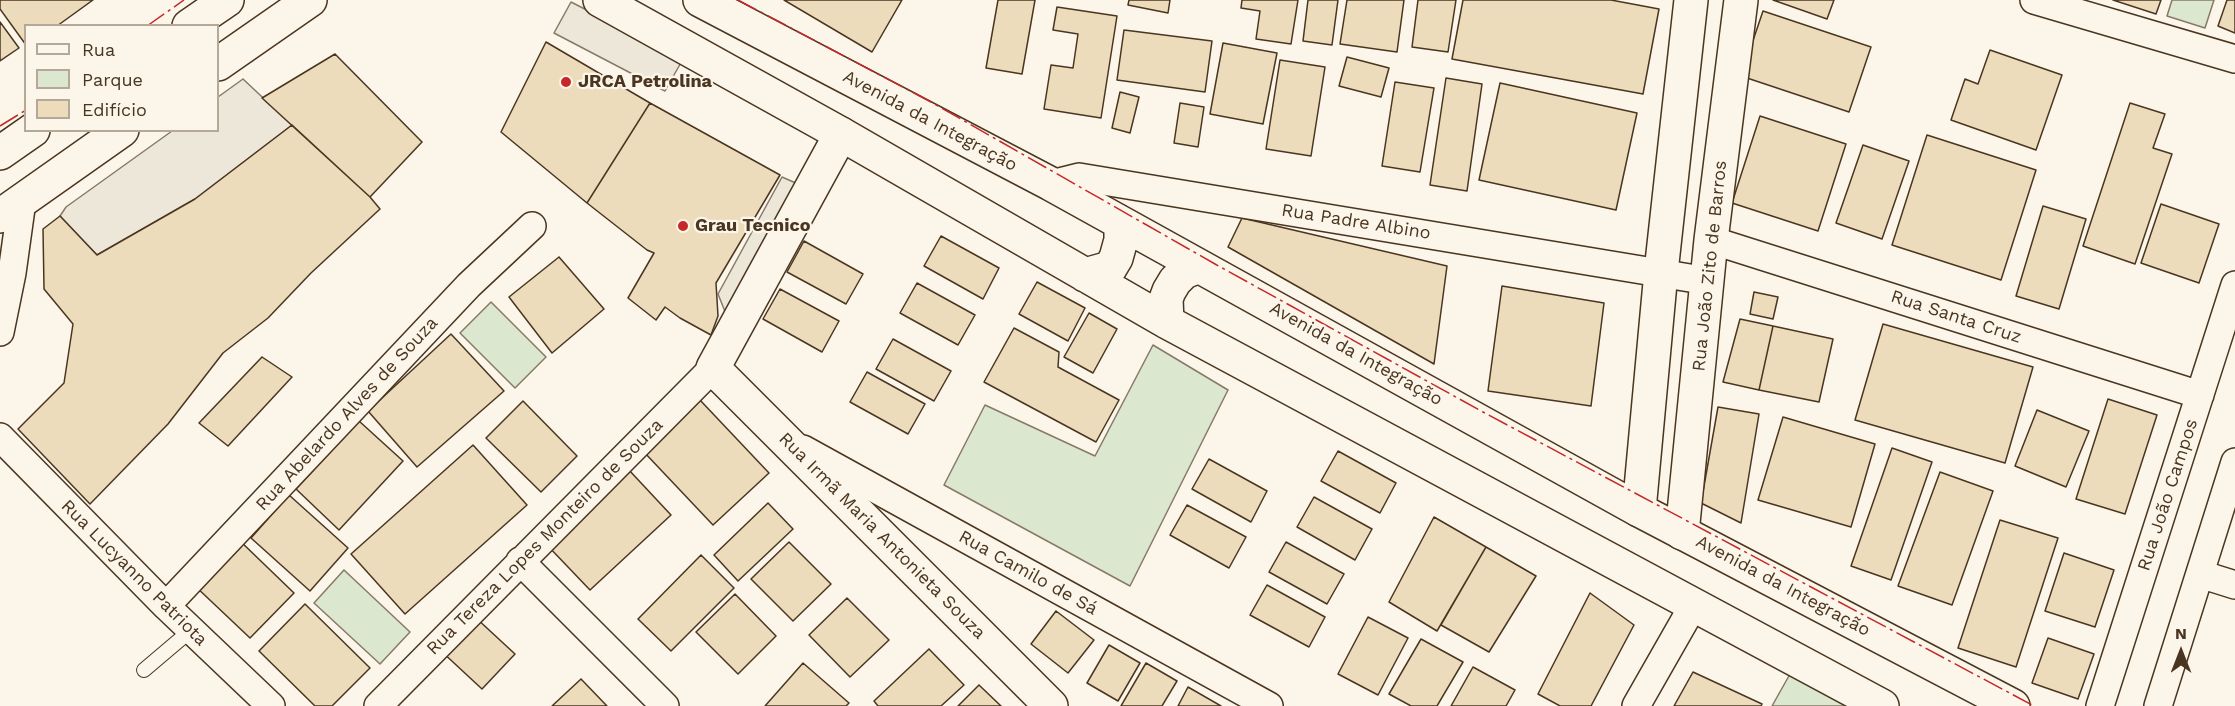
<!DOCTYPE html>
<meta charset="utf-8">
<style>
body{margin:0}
#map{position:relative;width:2235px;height:706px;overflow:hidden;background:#fbf6e9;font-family:"Work Sans",sans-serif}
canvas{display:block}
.legend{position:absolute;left:24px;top:24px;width:195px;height:108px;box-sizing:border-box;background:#fbf6e9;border:2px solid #b4a999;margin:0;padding:8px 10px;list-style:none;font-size:18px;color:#4a3520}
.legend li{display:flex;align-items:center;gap:12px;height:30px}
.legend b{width:30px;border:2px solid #b4a999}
.north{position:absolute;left:2151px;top:622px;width:60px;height:60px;-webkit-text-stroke:4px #fbf6e9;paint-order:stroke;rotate:0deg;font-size:16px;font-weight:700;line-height:24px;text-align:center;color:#4a3520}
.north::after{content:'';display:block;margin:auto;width:21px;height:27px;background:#4a3520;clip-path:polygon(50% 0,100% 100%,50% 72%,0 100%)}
</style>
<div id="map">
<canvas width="2235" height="706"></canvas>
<ul class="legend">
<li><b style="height:8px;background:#fbf6e9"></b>Rua</li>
<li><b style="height:16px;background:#dce7d0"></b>Parque</li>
<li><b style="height:16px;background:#ecdcbc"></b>Edifício</li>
</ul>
<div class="north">N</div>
</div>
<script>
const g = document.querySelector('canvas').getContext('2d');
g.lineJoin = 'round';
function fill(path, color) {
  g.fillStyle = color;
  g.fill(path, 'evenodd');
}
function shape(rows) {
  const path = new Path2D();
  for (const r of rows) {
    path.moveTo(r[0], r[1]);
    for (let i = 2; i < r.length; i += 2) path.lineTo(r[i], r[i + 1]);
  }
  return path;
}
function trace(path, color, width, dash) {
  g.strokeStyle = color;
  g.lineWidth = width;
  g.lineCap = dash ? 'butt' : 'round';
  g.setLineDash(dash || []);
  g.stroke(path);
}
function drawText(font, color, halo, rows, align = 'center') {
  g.font = font + ' "Work Sans",sans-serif';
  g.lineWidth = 4.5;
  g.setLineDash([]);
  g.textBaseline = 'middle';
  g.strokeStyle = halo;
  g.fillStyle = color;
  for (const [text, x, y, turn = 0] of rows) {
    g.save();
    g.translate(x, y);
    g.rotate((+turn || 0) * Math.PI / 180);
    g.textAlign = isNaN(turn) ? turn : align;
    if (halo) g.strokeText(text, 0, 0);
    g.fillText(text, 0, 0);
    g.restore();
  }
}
const green = shape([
 [2172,0,2214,0,2205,28,2167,16,2172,0],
 [491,302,546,357,515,388,460,333,491,302],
 [1153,345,1228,390,1130,586,944,485,985,405,1095,456,1153,345],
 [344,570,410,632,380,664,314,603,344,570],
 [1790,674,1850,706,1772,706,1790,674]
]);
fill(green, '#dce7d0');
trace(green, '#887966', 1.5);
const parking = shape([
 [571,2,683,59,665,91,554,33,571,2],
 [243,79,292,125,195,199,97,255,60,216,66,207,172,131,218,130,218,97,243,79],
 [782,177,798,184,726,314,718,294,782,177]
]);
fill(parking, '#ede7d9');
trace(parking, '#887966', 1.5);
const building = shape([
 [0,0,93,0,57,26,26,26,26,45,0,9,0,0],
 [784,0,902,0,872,52,784,0],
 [998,0,1035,0,1022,74,986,68,998,0],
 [1129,0,1170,0,1168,13,1128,5,1129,0],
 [1242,0,1298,0,1291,44,1256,39,1260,11,1241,8,1242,0],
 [1308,0,1338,0,1332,45,1303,41,1308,0],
 [1347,0,1404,0,1397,52,1340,44,1347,0],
 [1418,0,1456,0,1448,52,1412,47,1418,0],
 [1463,0,1611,0,1659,9,1643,94,1452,59,1463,0],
 [1773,0,1834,0,1827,19,1773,0],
 [2113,0,2161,0,2156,14,2113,0],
 [2227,0,2235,0,2235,33,2218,26,2227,0],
 [1057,7,1117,16,1101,118,1044,109,1051,65,1073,68,1078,34,1053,30,1057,7],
 [1763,11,1871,47,1849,112,1741,76,1763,11],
 [0,22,19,48,0,61,0,22],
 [1124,30,1212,41,1205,92,1117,80,1124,30],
 [546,42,650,103,587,203,501,132,546,42],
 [1223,43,1277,53,1263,124,1210,114,1223,43],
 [1990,50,2062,75,2036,150,1951,120,1965,79,1978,84,1990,50],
 [335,54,422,142,370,197,262,98,335,54],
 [1347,57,1389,68,1381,97,1339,86,1347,57],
 [1280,60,1325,67,1311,156,1266,149,1280,60],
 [1446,78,1482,84,1467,191,1430,185,1446,78],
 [1395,82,1434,88,1420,172,1382,166,1395,82],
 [1500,83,1637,113,1616,210,1479,180,1500,83],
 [1120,92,1139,97,1130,133,1112,128,1120,92],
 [650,103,780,175,716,283,718,316,711,335,680,318,665,307,656,320,628,298,654,253,647,250,587,203,650,103],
 [1180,103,1204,107,1198,147,1174,143,1180,103],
 [2130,103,2165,114,2153,148,2172,154,2135,264,2083,246,2130,103],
 [1760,116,1846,144,1818,231,1732,203,1760,116],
 [292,125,370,197,380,209,311,273,268,318,223,353,168,424,90,504,18,429,64,383,73,324,44,289,43,229,60,216,97,255,195,199,292,125],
 [1927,135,2036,170,2001,280,1892,245,1927,135],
 [1863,145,1909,161,1882,239,1836,223,1863,145],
 [2161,204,2219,224,2199,283,2141,263,2161,204],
 [2043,206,2086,219,2059,309,2016,296,2043,206],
 [1242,218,1447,266,1434,364,1228,247,1242,218],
 [941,236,999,268,983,299,924,266,941,236],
 [804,241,863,274,846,304,787,272,804,241],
 [559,257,604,309,552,353,509,297,559,257],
 [1037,282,1085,308,1068,341,1019,314,1037,282],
 [917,283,975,315,958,345,900,313,917,283],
 [1502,286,1604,303,1591,406,1488,391,1502,286],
 [780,289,839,321,822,352,763,319,780,289],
 [1754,292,1778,297,1773,319,1750,314,1754,292],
 [1089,313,1117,329,1093,373,1064,357,1089,313],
 [1740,319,1773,326,1759,390,1723,382,1740,319],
 [1883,324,2033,367,2005,463,1855,420,1883,324],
 [1773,326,1833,339,1819,402,1759,390,1773,326],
 [1014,328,1059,352,1058,367,1119,400,1096,442,984,382,1014,328],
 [451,334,504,391,417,467,368,411,451,334],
 [893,339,951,371,934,401,876,369,893,339],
 [262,357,292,377,228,446,199,423,262,357],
 [867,372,925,404,908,434,850,402,867,372],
 [699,399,769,473,713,525,643,451,699,399],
 [2108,399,2157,415,2125,514,2076,499,2108,399],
 [523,401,577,456,541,492,486,438,523,401],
 [1718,407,1759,414,1741,523,1701,503,1718,407],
 [2037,410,2089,431,2066,487,2015,466,2037,410],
 [1783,417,1875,444,1851,527,1758,500,1783,417],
 [359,421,403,461,339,530,296,489,359,421],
 [473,445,527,505,405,614,351,554,473,445],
 [1892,448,1932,462,1891,580,1851,566,1892,448],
 [1338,451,1396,483,1380,513,1321,481,1338,451],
 [1209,459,1267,491,1251,522,1192,489,1209,459],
 [628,469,671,515,590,590,546,544,628,469],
 [1940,472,1993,491,1952,605,1898,586,1940,472],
 [289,495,348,548,310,591,251,538,289,495],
 [1314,497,1372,529,1355,560,1297,527,1314,497],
 [768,503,793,529,738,581,714,555,768,503],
 [1187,505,1246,537,1229,568,1170,535,1187,505],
 [1434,517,1486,547,1437,631,1389,602,1434,517],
 [2000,520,2058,538,2016,667,1958,648,2000,520],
 [238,539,294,593,250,638,194,585,238,539],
 [789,542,831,584,793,621,751,579,789,542],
 [1286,542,1344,574,1327,604,1269,572,1286,542],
 [1486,547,1536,576,1489,652,1441,625,1486,547],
 [2064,553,2114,570,2095,627,2045,611,2064,553],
 [701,555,734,588,671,651,638,619,701,555],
 [1267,585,1325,617,1309,647,1250,615,1267,585],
 [1590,593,1634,625,1591,706,1560,706,1538,694,1590,593],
 [735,594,776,636,738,674,696,632,735,594],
 [847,598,889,640,850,677,809,635,847,598],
 [305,604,370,668,332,706,315,706,259,651,305,604],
 [1056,611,1094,640,1068,673,1031,644,1056,611],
 [475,617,515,654,482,689,440,650,475,617],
 [1368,617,1408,638,1378,695,1338,674,1368,617],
 [2048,638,2094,654,2078,699,2032,683,2048,638],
 [1421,639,1463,662,1437,706,1411,706,1389,694,1421,639],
 [1109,645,1140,663,1118,701,1087,683,1109,645],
 [929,649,964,685,941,706,878,706,874,701,929,649],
 [803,663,849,703,846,706,765,706,803,663],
 [1146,663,1177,681,1162,706,1121,706,1146,663],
 [1473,667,1515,690,1506,706,1451,706,1473,667],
 [1693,672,1762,704,1761,706,1674,706,1693,672],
 [581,679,607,706,552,706,581,679],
 [979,685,1001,706,958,706,979,685],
 [1188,687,1221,706,1178,706,1188,687]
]);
fill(building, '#ecdcbc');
trace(building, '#4a3520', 1.5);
const service = shape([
 [144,670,190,631]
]);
const minor = shape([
 [2034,0,2235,59],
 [1051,184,1079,177,1708,281],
 [1711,240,2200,395],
 [0,332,12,273,22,201],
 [0,437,166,606,271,706],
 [803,449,1269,706],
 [520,561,665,706],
 [2200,574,2235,585],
 [166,606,469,285,532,226],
 [378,706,713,368],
 [1636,706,1693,606],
 [2100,706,2235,285],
 [2158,706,2235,462]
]);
const tertiary = shape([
 [841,134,713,368,1051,706],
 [1639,510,1661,272,1691,0],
 [1682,533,1711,240,1741,0]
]);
const primary = shape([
 [600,0,841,134,1167,322,1882,706],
 [700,0,1051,184,1639,510,2013,706],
 [189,26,227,0],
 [218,64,310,0],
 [0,153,33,130],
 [0,216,122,130],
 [1085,275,1110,268,1116,258,1121,240,1121,224],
 [1167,322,1166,299,1169,291,1175,281,1184,272,1197,267]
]);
trace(service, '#4a3520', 16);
trace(minor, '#4a3520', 30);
trace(tertiary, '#4a3520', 36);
trace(primary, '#4a3520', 36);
trace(service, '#fbf6e9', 14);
trace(minor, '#fbf6e9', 27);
trace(tertiary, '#fbf6e9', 33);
trace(primary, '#fbf6e9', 33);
trace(shape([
 [738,0,931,102,1215,264,1483,412,2034,706],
 [147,26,184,0],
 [0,126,26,110]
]), '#c62828', 1.5, [21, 4.5, 3, 4.5]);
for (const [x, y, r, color] of [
 [566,82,6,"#c62828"],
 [683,226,6,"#c62828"]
]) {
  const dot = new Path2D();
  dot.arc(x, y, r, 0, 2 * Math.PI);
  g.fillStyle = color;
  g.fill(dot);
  trace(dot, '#fbf6e9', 2);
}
drawText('bold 18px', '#4a3520', '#fbf6e9', [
 ["JRCA Petrolina",578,82],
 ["Grau Tecnico",695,226]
], 'left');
drawText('18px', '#4a3520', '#fbf6e9', [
 ["Avenida da Integração",930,121,28],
 ["Rua Padre Albino",1356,222,9],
 ["Rua João Zito de Barros",1710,266,-84],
 ["Rua Santa Cruz",1956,317,18],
 ["Avenida da Integração",1356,354,29],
 ["Rua Abelardo Alves de Souza",347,414,-47],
 ["Rua João Campos",2168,495,-72],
 ["Rua Irmã Maria Antonieta Souza",882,536,45],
 ["Rua Tereza Lopes Monteiro de Souza",545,537,-45],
 ["Rua Lucyanno Patriota",134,573,45],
 ["Rua Camilo de Sá",1028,573,29],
 ["Avenida da Integração",1783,586,28]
]);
</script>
